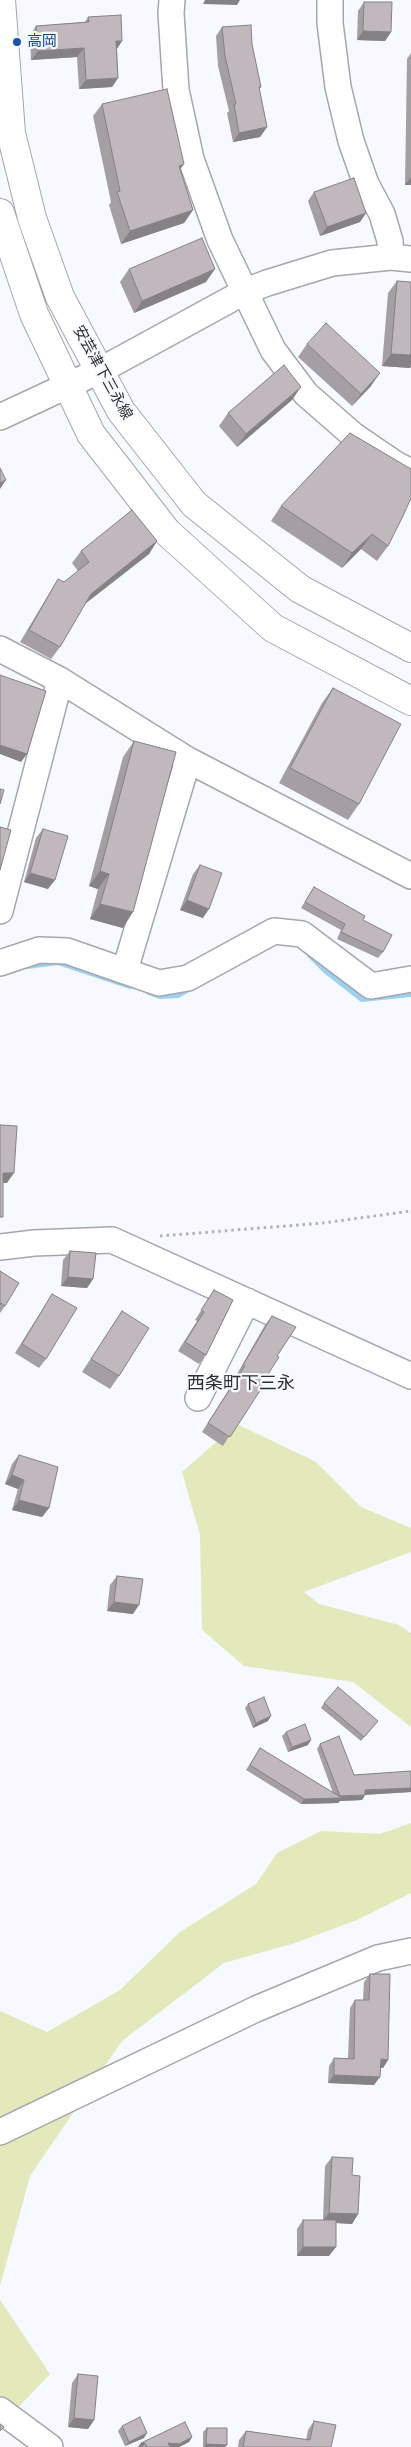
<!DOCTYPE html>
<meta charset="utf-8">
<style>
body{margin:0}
canvas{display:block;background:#f6f9ff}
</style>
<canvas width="411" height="2447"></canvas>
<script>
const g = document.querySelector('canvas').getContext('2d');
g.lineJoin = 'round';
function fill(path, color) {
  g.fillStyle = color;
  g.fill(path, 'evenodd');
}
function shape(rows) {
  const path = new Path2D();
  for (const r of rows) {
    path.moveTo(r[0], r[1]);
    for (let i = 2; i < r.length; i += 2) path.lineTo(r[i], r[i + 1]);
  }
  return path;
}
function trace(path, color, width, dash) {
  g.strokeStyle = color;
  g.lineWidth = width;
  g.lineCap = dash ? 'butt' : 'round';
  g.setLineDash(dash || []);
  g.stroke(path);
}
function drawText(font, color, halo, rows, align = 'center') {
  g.font = font + ' Poppins,"Noto Sans JP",sans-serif';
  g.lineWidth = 4.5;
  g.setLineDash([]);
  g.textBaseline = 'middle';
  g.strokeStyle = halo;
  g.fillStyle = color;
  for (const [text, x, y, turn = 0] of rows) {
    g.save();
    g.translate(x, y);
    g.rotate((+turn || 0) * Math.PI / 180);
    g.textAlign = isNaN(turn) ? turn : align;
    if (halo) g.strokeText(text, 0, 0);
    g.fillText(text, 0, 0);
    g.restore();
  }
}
fill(shape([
 [237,1424,316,1462,361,1507,411,1528,411,1552,304,1592,319,1604,399,1625,411,1633,411,1727,353,1682,244,1666,202,1630,200,1535,182,1472],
 [411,1823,411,1893,357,1920,295,1943,224,1963,122,2041,30,2176,0,2286,0,2011,47,2032,120,1990,180,1932,256,1884,277,1853,321,1831,380,1834],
 [0,2300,50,2374,9,2417,0,2411]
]), '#e3e9bb');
trace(shape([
 [310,955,326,971,362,999,411,994],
 [27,966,58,962,130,986],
 [149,992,160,996,178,995,192,987]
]), '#9cd1f0', 6);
const minor = shape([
 [172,0,171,13,176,90,191,159,220,240,273,350,306,394,353,435,397,465,411,472],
 [330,0,330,23,338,87,351,141,366,184,382,214,390,241,391,257],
 [0,417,101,370,244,292,267,283,332,263,391,257,411,259],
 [0,649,60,680,188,760,411,876],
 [0,911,60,680],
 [0,963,39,950,67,951,159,983,188,978,274,931,302,934,371,986,411,979],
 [125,970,188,760],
 [0,1247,34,1243,112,1240,411,1376],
 [198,1398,247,1301],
 [0,2132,256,2009,378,1958,411,1951],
 [0,2410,50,2447]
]);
const major = shape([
 [1,0,11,133,32,218,60,297,121,411,194,504,300,589,411,648],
 [0,213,34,314,91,434,167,532,273,628,411,701]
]);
trace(minor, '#a4a7ae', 28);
trace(major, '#a4a7ae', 30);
trace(shape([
 [160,1236,323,1223,411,1211]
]), '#b0b2b7', 3, [2.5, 4]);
trace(minor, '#fff', 25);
trace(major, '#fff', 28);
fill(shape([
 [364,2,391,32,385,41,357,40,358,11],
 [88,17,122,41,117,49,118,78,112,87,79,89,77,57,31,60,30,35,36,26,85,22],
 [222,27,252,44,261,87,259,89,267,127,260,137,233,142,227,113,229,111,218,66,216,36],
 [411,53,411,185,405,185,407,59],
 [102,104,180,170,193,210,184,223,121,244,109,205,111,202,93,116],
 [314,192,366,213,360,222,320,236,308,201],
 [129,269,206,282,134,313,120,282],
 [397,281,410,368,382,366,388,293],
 [307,344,371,386,352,406,298,357],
 [292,400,237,447,219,426,228,413],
 [350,433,388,546,377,561,361,549,342,568,271,521,281,506],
 [157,541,149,554,85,604,60,647,51,659,20,642,50,592,58,579,64,582,78,571,72,563,81,551],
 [333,688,359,804,348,820,279,783,322,703],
 [134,741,123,928,90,919,98,889,89,886,123,757],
 [43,829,48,889,24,882,36,838],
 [200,865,203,918,180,910,193,874],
 [314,887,363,920,383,952,378,958,337,939,341,930,301,908],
 [70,1251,93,1279,87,1288,61,1286,63,1260],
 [0,1271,5,1306,0,1313],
 [214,1290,206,1355,199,1364,178,1351,197,1321,195,1320],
 [52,1294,46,1359,39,1368,15,1353],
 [122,1311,119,1376,110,1389,82,1372],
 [272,1316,277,1356,261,1385,223,1446,202,1432,238,1375,237,1374,265,1325],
 [19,1455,49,1508,42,1517,12,1510,18,1489,5,1484,12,1464],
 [117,1576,133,1614,107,1611,110,1585],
 [324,1703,378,1721,361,1741,321,1708],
 [248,1704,268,1721,253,1728,245,1708],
 [286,1732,308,1745,288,1752,282,1736],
 [320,1744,354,1775,411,1771,411,1792,365,1795,362,1800,340,1801,338,1803,301,1804,246,1770,260,1748,333,1793,317,1749],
 [370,1974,388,2060,383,2068,380,2068,374,2085,328,2083,329,2066,334,2058,348,2058,350,2008,355,2000,363,2000,364,1982],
 [332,2157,352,2175,358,2214,352,2224,336,2223,329,2256,297,2256,297,2229,303,2220,323,2220,325,2166],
 [78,2374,94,2420,88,2429,68,2427,72,2383],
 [314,2421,331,2447,238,2447,239,2440,246,2431,306,2440,308,2430],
 [122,2426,144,2438,125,2446,118,2431],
 [207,2428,225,2447,203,2447,203,2432],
 [192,2437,189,2442,179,2447,138,2447,141,2443]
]), '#a59ea2');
fill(shape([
 [205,0,240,0,237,5,203,4],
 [363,31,391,32,385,41,357,40],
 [116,41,122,41,116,50],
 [84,48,77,57,31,60,38,51],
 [118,78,112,87,79,89,86,80],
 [267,127,260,137,233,142,239,133],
 [184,164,175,177,179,166],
 [411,177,411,185,405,185],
 [193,210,184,223,121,244,130,231],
 [366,213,360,222,320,236,327,227],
 [215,269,206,282,134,313,142,301],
 [391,354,411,355,411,367,410,368,382,366],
 [380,373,371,386,352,406,361,394],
 [301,387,292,400,237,447,246,434],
 [6,480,0,489,0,483],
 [372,534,361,549,342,568,352,553],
 [157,541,149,554,82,606,91,594],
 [0,745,27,754,21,762,0,754],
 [100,871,109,874,98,889,89,886],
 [30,873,55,880,48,889,24,882],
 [187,900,209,909,203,918,180,910],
 [100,904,133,912,123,928,90,919],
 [3,1173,14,1173,7,1183,0,1183],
 [68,1277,93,1279,87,1288,61,1286],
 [12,1475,24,1480,18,1489,5,1484],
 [19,1500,49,1508,42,1517,12,1510],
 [114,1602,139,1605,133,1614,107,1611],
 [271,1716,268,1721,253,1728,256,1723],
 [311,1740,308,1745,288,1752,292,1747],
 [411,1788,411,1792,361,1795,365,1790],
 [365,1795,362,1800,340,1801,338,1803,301,1804,304,1799,338,1798,340,1796],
 [381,2059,388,2060,383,2068,376,2067],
 [334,2075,380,2077,374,2085,328,2083],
 [329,2213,358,2214,352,2224,322,2222],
 [303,2247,336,2247,329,2256,297,2256],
 [74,2418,94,2420,88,2429,68,2427],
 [147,2433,144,2438,125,2446,129,2442],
 [192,2437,189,2442,179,2447,166,2447,168,2443],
 [141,2443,145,2443,142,2447,138,2447],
 [206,2444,227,2445,225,2447,204,2447]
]), '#868184');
const building = shape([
 [364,2,392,2,391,32,363,31,364,2],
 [121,15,122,41,116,41,118,78,86,80,84,48,38,51,36,26,89,22,88,17,121,15],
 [251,25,252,44,261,87,259,87,267,127,239,133,234,104,236,104,225,56,222,27,251,25],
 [167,89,184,164,179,166,193,210,130,231,117,192,120,191,102,104,167,89],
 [354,178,366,213,327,227,314,192,354,178],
 [202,238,215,269,142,301,129,269,202,238],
 [397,281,411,282,411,355,391,354,397,281],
 [326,323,380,373,361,394,307,344,326,323],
 [284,365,301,387,246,434,228,413,284,365],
 [350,433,411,469,411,498,403,516,388,546,372,534,352,553,281,506,350,433],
 [0,468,6,480,0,483,0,468],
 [132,510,157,541,91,594,60,647,29,630,58,579,64,582,89,562,81,551,132,510],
 [0,675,46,691,27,754,0,745,0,675],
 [333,688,401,724,359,804,290,768,333,688],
 [134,741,176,752,133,912,100,904,109,874,100,871,134,741],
 [0,789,4,790,0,804,0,789],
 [0,827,11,830,0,870,0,827],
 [43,829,68,836,55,880,30,873,43,829],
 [200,865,222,873,209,909,187,900,200,865],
 [314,887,365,916,363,920,392,935,383,952,341,932,345,924,305,902,314,887],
 [0,1125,17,1126,14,1173,3,1173,3,1217,0,1217,0,1125],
 [70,1251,96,1253,93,1279,68,1277,70,1251],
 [0,1271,19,1283,5,1306,1,1303,0,1305,0,1271],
 [214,1290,233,1300,206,1355,185,1342,204,1312,201,1310,214,1290],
 [52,1294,77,1308,46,1359,22,1344,52,1294],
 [122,1311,149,1328,119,1376,91,1359,122,1311],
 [272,1316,296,1327,277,1356,279,1357,261,1385,263,1386,230,1437,208,1423,245,1366,243,1365,272,1316],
 [19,1455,58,1467,49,1508,19,1500,24,1480,12,1475,19,1455],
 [117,1576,143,1579,139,1605,114,1602,117,1576],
 [338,1687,378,1721,364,1737,324,1703,338,1687],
 [264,1697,271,1716,256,1723,248,1704,264,1697],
 [305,1724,311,1740,292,1747,286,1732,305,1724],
 [339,1736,354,1775,411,1771,411,1788,365,1790,365,1795,340,1796,320,1744,339,1736],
 [260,1748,342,1798,304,1799,250,1765,260,1748],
 [370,1974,390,1974,388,2060,381,2059,380,2077,334,2075,334,2058,354,2059,355,2000,369,2000,370,1974],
 [332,2157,353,2158,352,2175,360,2176,358,2214,329,2213,332,2157],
 [303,2220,336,2220,336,2247,303,2247,303,2220],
 [78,2374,98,2376,94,2420,74,2418,78,2374],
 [140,2417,147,2433,129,2442,122,2426,140,2417],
 [314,2421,336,2425,331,2447,243,2447,246,2431,310,2440,314,2421],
 [185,2422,192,2437,179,2444,168,2443,170,2447,147,2447,145,2443,141,2443,185,2422],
 [0,2424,4,2427,0,2431,0,2424],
 [207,2428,227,2428,227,2445,206,2444,207,2428]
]);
fill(building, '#c0b8bc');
trace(building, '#868184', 1);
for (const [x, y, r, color] of [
 [17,42,5,"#1a4fb4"]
]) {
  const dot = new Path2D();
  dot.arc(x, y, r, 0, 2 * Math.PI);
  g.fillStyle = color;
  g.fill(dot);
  trace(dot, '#f6f9ff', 2);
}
drawText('15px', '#164399', '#f6f9ff', [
 ["高岡",27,42]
], 'left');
drawText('15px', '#2d2e31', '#f6f9ff', [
 ["安芸津下三永線",102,373,61]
]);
drawText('18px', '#2d2e31', '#f6f9ff', [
 ["西条町下三永",241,1384]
]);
</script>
